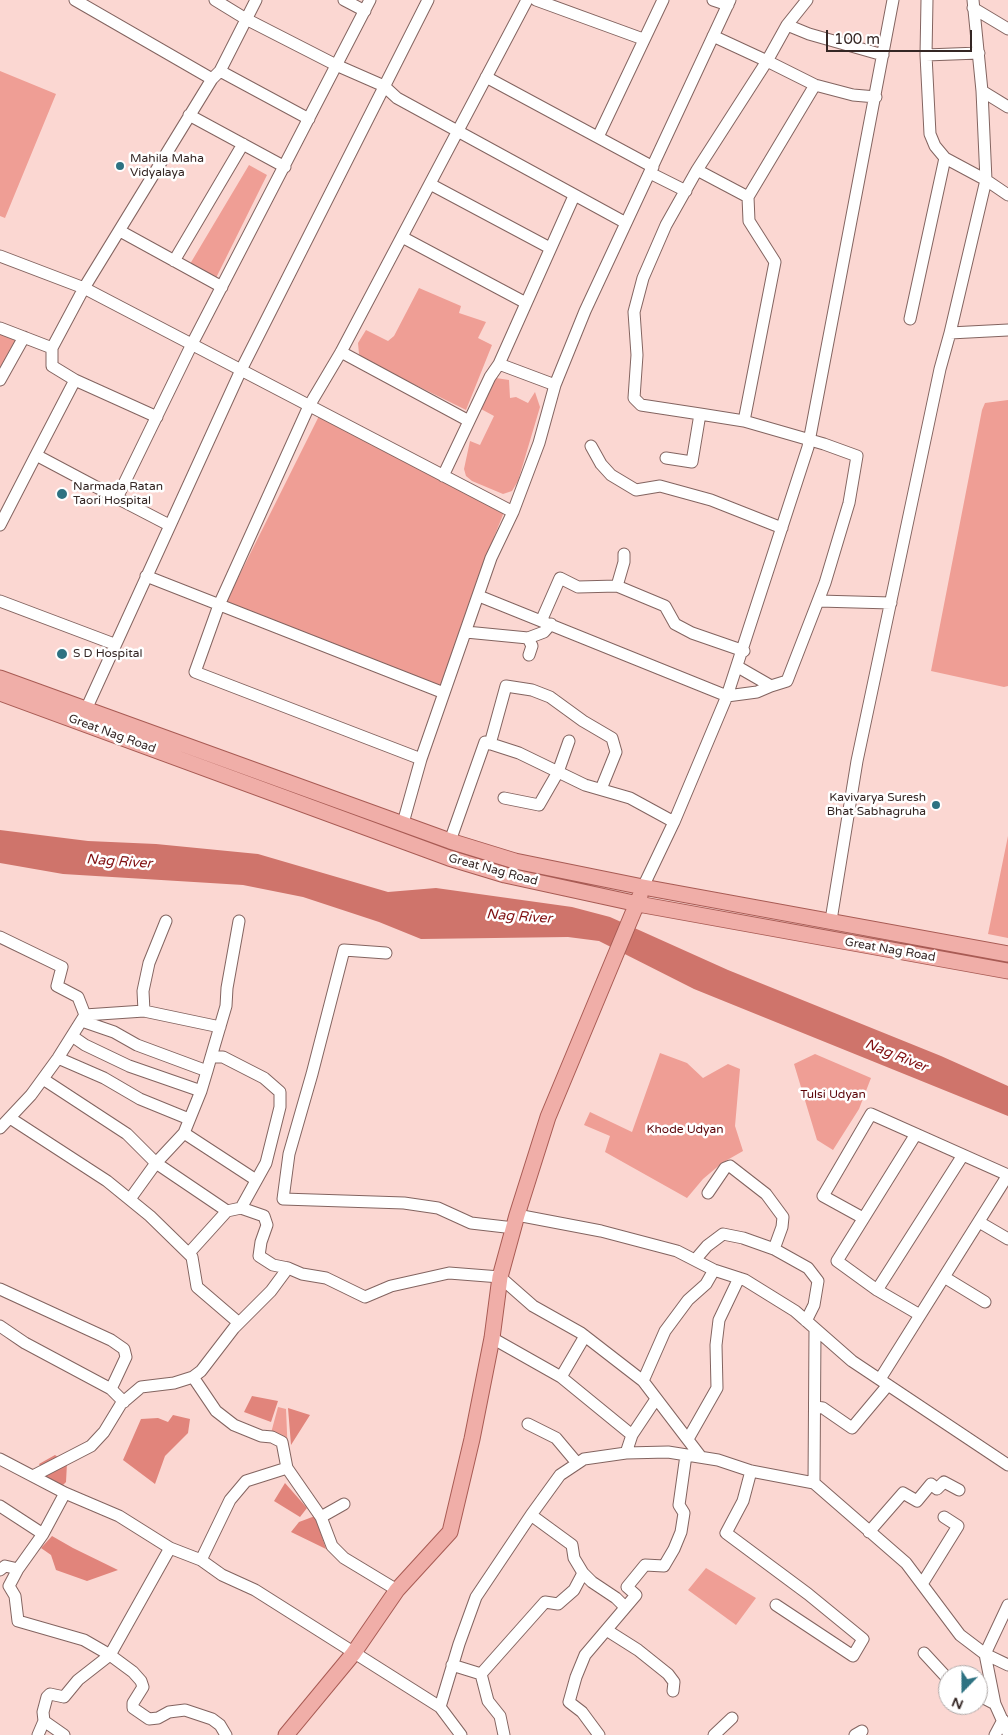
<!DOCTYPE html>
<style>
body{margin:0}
#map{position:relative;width:1008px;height:1735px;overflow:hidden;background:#fbd7d2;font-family:"Varela Round",sans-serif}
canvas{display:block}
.north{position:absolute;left:938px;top:1665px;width:50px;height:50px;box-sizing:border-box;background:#fff;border:1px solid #aea8a7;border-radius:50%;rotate:202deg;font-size:14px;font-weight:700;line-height:20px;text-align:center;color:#342624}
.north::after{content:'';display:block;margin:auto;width:18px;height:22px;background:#2e7282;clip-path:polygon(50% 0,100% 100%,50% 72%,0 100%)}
.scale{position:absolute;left:826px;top:30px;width:146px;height:22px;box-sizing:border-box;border:2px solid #342624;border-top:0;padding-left:6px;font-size:15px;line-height:18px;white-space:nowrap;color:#342624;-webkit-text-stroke:4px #fff;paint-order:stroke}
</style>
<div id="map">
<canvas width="1008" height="1735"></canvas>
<div class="north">N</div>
<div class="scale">100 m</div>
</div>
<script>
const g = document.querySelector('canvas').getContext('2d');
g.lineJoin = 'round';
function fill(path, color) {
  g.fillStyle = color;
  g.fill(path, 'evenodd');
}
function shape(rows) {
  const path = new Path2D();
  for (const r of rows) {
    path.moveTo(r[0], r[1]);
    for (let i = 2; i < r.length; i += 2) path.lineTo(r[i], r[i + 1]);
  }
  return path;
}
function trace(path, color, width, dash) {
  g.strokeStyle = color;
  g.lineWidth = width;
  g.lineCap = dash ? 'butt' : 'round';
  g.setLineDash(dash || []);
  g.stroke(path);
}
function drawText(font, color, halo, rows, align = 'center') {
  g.font = font + ' "Varela Round",sans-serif';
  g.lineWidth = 5;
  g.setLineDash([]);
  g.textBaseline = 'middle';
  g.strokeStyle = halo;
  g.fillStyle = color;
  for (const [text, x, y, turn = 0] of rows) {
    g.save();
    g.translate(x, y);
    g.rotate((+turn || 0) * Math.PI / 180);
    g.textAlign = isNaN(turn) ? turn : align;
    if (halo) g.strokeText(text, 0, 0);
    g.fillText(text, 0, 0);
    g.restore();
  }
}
fill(shape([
 [0,71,56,94,5,218,0,216],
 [249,165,267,175,216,278,190,264],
 [419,288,461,306,459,313,486,322,478,338,492,345,466,410,361,358,359,354,358,343,366,330,388,341,394,336],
 [0,334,16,340,0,370],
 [496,378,509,380,510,398,516,397,528,403,535,392,540,407,518,481,512,491,503,494,472,481,466,476,464,469,470,441,480,445,494,416,481,409],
 [1008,400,1008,686,1004,687,931,671,982,410,985,403],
 [319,416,504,512,477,580,443,690,225,604],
 [1008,836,1008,938,988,934],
 [660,1053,687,1063,703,1078,728,1064,740,1069,735,1126,743,1151,722,1163,703,1179,687,1198,605,1152,610,1136,584,1125,590,1112,632,1132],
 [815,1054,871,1078,859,1109,833,1150,817,1140,794,1064],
 [278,1407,286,1409,288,1456,271,1433],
 [706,1568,756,1598,736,1625,688,1590]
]), '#ef9e95');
fill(shape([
 [252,1396,278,1401,271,1422,244,1412],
 [288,1408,310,1415,291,1445],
 [173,1415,190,1419,188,1433,165,1456,155,1484,123,1460,141,1419,158,1418,168,1422],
 [55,1455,67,1463,66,1482,62,1486,49,1482,39,1464],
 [285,1483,307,1508,300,1517,274,1501],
 [315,1516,326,1549,291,1532,299,1522],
 [52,1536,73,1548,118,1570,87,1581,56,1570,51,1555,41,1548]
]), '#e1847b');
fill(shape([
 [0,830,88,841,156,844,258,854,388,892,436,888,572,907,610,917,728,970,941,1056,1008,1086,1008,1116,694,989,599,941,568,937,421,939,379,922,303,897,243,885,63,874,0,863]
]), '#cf746b');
const minor = shape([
 [75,0,212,79],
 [215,0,246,19,336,65,384,86,397,98,626,223],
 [344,0,365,11],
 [536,0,643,39],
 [713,0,728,5],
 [807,0,787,25,809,34,883,55],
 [927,0,926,55,930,134,935,146,945,158,986,180,950,333,1008,330],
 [973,0,982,91,986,180,1008,195],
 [973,8,1008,29],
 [713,36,767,61,787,25],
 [926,55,979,53],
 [220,71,309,119],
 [486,77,653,167],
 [982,91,1008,107],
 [189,115,285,167],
 [598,137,663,0],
 [697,170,748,197],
 [650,173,686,191],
 [430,184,550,248],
 [120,231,222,287],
 [402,237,526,303],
 [0,256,84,288,513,512],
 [174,261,243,144],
 [910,319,945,158],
 [0,328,52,348,84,288,212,79,220,71,256,0],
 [341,352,469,421],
 [499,364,555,385],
 [0,380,24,337],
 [75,380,157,417],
 [700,414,641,405,634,398,637,355,634,312,643,278,666,225,697,170,767,61,815,85,853,95,876,97],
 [744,421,775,262,749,221,748,197,815,85],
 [591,446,601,464,611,475,636,490,660,486,711,500,782,528],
 [36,455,75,380,52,366,52,348],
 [666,458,692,462,700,414,744,421,824,444,857,456,849,503,825,583,787,681,771,686,738,667],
 [443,476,490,377,499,364,574,196],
 [117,498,169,525],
 [0,525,36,455,117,498,192,344,370,0],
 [146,576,444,693],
 [617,586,624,562,624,554],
 [479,596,727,696,757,692,771,686],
 [0,601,114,644],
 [819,601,891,603],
 [542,619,560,578,578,587,617,586,665,606,675,624,692,633,744,651],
 [466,632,528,638,544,632,551,624],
 [528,638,532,646,529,655],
 [83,716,241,370,428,0],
 [490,744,506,686,532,690,550,697,583,721,612,738,616,752,601,789],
 [421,759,195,672,219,605,309,406,341,352,527,0],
 [504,798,539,805,558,772,569,741],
 [403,823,421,759,491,558,513,512,539,443,555,385,585,311,730,0],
 [450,841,485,742,519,753,585,785,630,798,674,822],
 [643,887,674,822,727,696,808,447,893,0],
 [831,920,857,761,940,369,950,333],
 [0,937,62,967,57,986,78,997,85,1015],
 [386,953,344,950,312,1074,289,1154,283,1199,404,1203,438,1208,471,1223,514,1228],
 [144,1011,143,991,149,963,166,921],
 [82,1021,114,1032,137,1045,207,1071,211,1057,223,1057,264,1078,280,1092,280,1107,266,1163,241,1208,227,1211,189,1253],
 [72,1036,85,1045,129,1066,201,1091,207,1071],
 [211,1057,226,1006,227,988,239,921],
 [58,1058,104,1078,140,1099,189,1119],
 [43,1079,127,1134,156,1163,227,1211],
 [10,1118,107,1181,150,1216,192,1257,197,1287,239,1323],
 [0,1128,31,1095,58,1058,85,1015,144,1011,220,1027],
 [184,1133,256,1180],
 [916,1134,837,1261,877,1290,920,1315],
 [708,1193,725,1168,730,1166,766,1194,783,1217,782,1227,774,1249],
 [130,1199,156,1163,184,1133,201,1091],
 [241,1208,264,1216,267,1225,261,1242,259,1256,273,1265,288,1268],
 [517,1215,601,1231,677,1251,714,1270,745,1280,795,1311,852,1361,1008,1465],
 [863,1218,823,1196,871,1114,1008,1175],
 [979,1222,1008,1239],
 [695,1260,707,1246,723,1234,743,1238,774,1249,808,1268,818,1281,814,1305,806,1321],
 [944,1277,985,1302],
 [0,1289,111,1340,124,1349,126,1357,111,1389],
 [877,1290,963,1155],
 [0,1326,25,1343,111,1389,124,1402],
 [492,1338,561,1377,632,1435],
 [193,1377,216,1411,234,1425,261,1436,272,1437,282,1442,287,1468,321,1517,332,1546,344,1558,397,1590],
 [561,1377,585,1336],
 [880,1379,1008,1175],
 [643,1381,665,1331,688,1300,706,1284,714,1270],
 [816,1407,823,1408,852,1428,888,1385],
 [528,1424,556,1438,577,1463],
 [688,1439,717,1388,716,1345,719,1320,739,1278],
 [626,1453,632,1435,656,1399],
 [0,1459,65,1493,119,1516,170,1548,201,1560,222,1575,255,1590,440,1707,461,1735],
 [751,1471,743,1501,726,1533,808,1594,863,1639,853,1656,776,1605],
 [33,1476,91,1446,104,1432,121,1404,141,1387,174,1383,193,1377,201,1371,234,1328,271,1291,288,1268,302,1274,326,1278,365,1297,391,1286,449,1273,500,1277,533,1306,581,1333,643,1381,701,1457],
 [814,1483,815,1330],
 [65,1493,43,1534,18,1569,9,1586,15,1596,18,1621,84,1640,110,1655,133,1672,141,1681,143,1687,133,1703,133,1708,149,1719,158,1718,169,1712,185,1710,212,1719,220,1725,226,1735],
 [0,1506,43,1534],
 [321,1517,344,1504],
 [869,1532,903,1493,917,1501,931,1484,937,1489,944,1482,959,1490],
 [201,1560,230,1500,246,1481,287,1468],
 [0,1570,5,1566,18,1569],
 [583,1573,592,1582,616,1598,625,1607],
 [922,1584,958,1526,944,1517],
 [1008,1605,985,1654,995,1704,1008,1733],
 [608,1631,638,1650,668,1674,674,1682,673,1691],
 [924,1653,948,1679],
 [452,1665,481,1674,545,1602,558,1604,574,1590,583,1573,574,1558,572,1545,531,1515],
 [481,1674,488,1701,500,1716,504,1735],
 [978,1695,995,1704],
 [440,1707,459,1644,476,1597,531,1515,560,1475,584,1459,626,1453,668,1452,718,1460,751,1471,814,1483,906,1563,960,1635,985,1654,1008,1665],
 [44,1721,64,1735],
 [38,1735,44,1721,43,1712,47,1697,50,1694,64,1697,78,1680,110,1655,170,1548],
 [599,1735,582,1712,569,1702,576,1677,585,1655,636,1595,627,1587,645,1565,664,1566,674,1549,681,1532,684,1513,679,1505,686,1455],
 [714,1735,732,1718],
 [855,1735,862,1731],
 [995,1735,1003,1720]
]);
const major = shape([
 [0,678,450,841,515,861,643,887,1008,954],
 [0,693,449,858,505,875,638,904,1008,971],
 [286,1735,353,1654,397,1590,450,1532,472,1439,492,1338,500,1277,517,1215,548,1117,640,896]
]);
trace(minor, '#836460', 13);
trace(major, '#a85b54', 17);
trace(minor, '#fff', 11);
trace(major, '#f0aea8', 15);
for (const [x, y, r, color] of [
 [120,166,5,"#2e7282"],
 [62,494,6,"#2e7282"],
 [62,654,6,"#2e7282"],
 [936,805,5,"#2e7282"]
]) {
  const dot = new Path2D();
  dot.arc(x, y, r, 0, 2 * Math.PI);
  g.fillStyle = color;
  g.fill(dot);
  trace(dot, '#fff', 2);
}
drawText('12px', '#342624', '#fff', [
 ["Mahila Maha",130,159],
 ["Vidyalaya",130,173],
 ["Narmada Ratan",73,487],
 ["Taori Hospital",73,501],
 ["S D Hospital",73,654],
 ["Kavivarya Suresh",926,798,"right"],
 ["Bhat Sabhagruha",926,812,"right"]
], 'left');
drawText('12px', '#342624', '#fff', [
 ["Great Nag Road",112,734,20],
 ["Great Nag Road",493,870,15],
 ["Great Nag Road",890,950,10]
]);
drawText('12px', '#5b0408', '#fff', [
 ["Tulsi Udyan",833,1095],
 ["Khode Udyan",685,1130]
]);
drawText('italic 14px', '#811012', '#fff', [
 ["Nag River",119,862,4],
 ["Nag River",519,917,4],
 ["Nag River",896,1056,22]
]);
</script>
